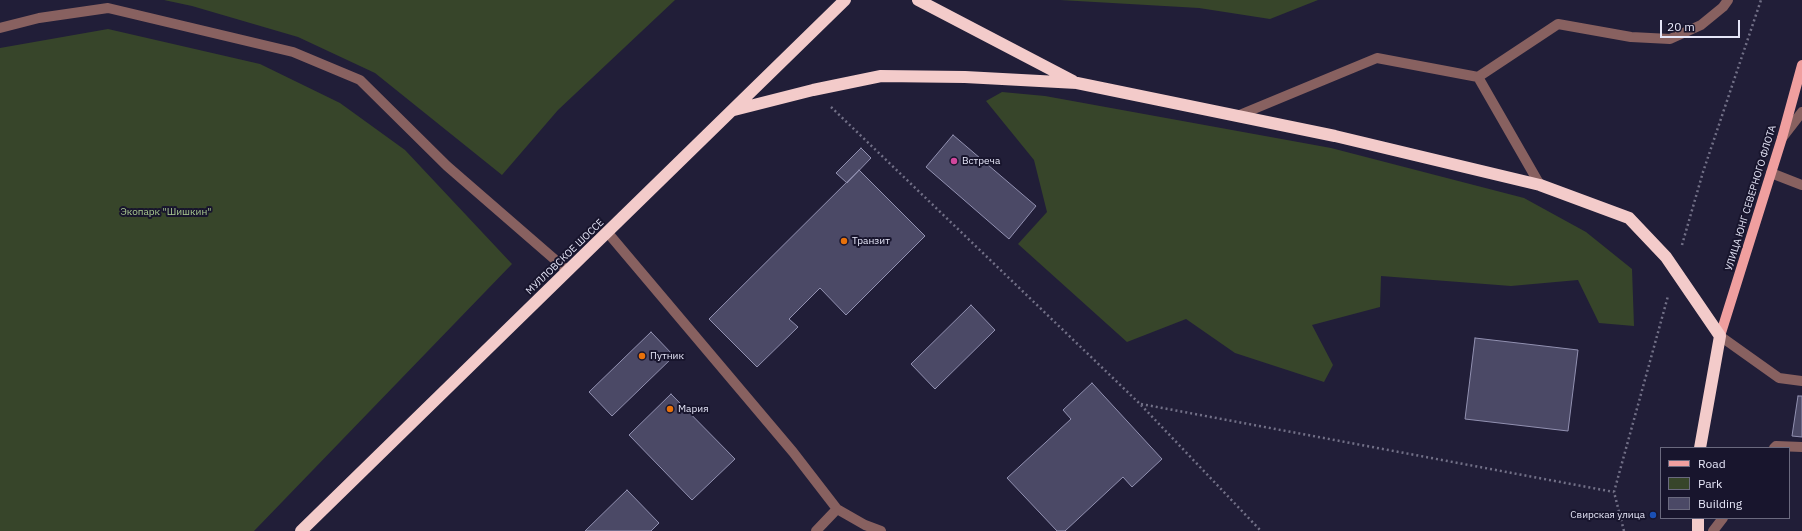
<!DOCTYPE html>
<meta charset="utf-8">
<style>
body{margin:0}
#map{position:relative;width:1802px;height:531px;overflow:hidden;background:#211e38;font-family:"IBM Plex Sans",sans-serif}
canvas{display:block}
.legend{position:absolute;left:1660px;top:447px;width:130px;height:72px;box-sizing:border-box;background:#18152d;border:1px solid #6a697e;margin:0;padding:5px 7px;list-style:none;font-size:12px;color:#e6e6f8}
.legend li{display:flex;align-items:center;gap:8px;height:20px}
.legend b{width:20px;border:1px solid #6a697e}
.scale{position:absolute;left:1660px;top:20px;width:80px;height:18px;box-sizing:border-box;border:2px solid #e6e6f8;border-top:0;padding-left:5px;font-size:12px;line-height:14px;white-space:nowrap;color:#e6e6f8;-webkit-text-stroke:3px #18152d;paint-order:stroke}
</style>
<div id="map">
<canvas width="1802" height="531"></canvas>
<ul class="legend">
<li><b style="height:5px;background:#f09f9f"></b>Road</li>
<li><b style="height:11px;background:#37452a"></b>Park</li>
<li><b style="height:11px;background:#4b4966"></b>Building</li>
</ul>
<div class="scale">20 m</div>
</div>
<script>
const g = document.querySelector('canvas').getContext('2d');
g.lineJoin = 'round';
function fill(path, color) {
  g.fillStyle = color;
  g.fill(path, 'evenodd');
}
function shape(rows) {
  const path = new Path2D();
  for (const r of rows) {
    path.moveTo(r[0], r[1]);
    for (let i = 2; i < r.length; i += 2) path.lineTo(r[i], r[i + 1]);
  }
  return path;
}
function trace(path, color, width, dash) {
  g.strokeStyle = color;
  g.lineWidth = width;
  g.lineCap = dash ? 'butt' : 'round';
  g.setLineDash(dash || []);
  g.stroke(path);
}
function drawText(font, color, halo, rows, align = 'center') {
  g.font = font + ' "IBM Plex Sans",sans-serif';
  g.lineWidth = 4;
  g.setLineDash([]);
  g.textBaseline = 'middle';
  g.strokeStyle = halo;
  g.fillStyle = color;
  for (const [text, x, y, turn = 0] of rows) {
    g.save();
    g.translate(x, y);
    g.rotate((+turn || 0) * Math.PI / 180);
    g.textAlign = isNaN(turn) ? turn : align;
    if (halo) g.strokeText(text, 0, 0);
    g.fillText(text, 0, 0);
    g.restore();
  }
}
fill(shape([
 [164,0,675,0,558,110,502,175,375,73,298,37,192,6],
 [1060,0,1318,0,1270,19,1199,8],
 [108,29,260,64,340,103,405,150,512,264,254,531,0,531,0,48],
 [1002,92,1045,96,1331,148,1524,198,1586,232,1632,269,1634,326,1599,323,1578,280,1511,286,1381,276,1380,307,1312,325,1333,365,1324,382,1235,353,1186,319,1127,342,1018,244,1047,212,1034,160,986,101]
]), '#37452a');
const building = shape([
 [953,135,1036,206,1009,239,926,167,953,135],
 [861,148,871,158,847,183,836,173,861,148],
 [859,170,925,236,846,315,820,288,789,319,798,327,757,367,709,319,859,170],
 [971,305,995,330,935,389,911,364,971,305],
 [651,332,674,356,612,416,589,392,651,332],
 [1475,338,1578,350,1568,431,1465,419,1475,338],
 [1092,383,1162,459,1132,487,1123,477,1065,531,1057,531,1007,478,1071,419,1063,410,1092,383],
 [671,394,735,459,692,500,629,435,671,394],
 [1798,396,1802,396,1802,437,1792,436,1798,396],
 [627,490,659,523,651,531,585,531,627,490]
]);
fill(building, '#4b4966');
trace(building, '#9291b1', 1);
trace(shape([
 [831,107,1140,404,1261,531],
 [1682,245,1703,172,1761,0],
 [1141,404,1614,492],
 [1624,531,1614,492,1668,296]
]), '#727087', 2.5, [2, 3]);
trace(shape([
 [0,28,39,18,108,8,293,52,360,80,447,166,568,271],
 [1478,77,1540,185],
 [1237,116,1377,58,1478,77,1558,24,1631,37,1670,39,1701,25,1723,7,1728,0],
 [1782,138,1802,112],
 [1771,173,1802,185],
 [608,233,793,452,837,509,865,525,881,531],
 [1720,336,1779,378,1802,381],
 [1774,448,1776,446,1802,447],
 [816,531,837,509],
 [1713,531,1723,518]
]), '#886160', 10);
trace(shape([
 [1720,336,1782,138,1802,65]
]), '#f09f9f', 10);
trace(shape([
 [918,0,1073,81],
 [734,110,813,90,881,76,965,77,1077,83,1335,136,1540,185,1629,218,1666,257,1720,336,1700,448],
 [1698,518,1698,531],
 [301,531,845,0]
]), '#f3cbca', 12);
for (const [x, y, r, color] of [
 [954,161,4,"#d1479c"],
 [844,241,4,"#e8710a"],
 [642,356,4,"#e8710a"],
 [670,409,4,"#e8710a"],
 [1653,515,4,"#1a4fb4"]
]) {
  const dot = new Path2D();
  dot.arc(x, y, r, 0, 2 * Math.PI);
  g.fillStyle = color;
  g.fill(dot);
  trace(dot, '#18152d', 1.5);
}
drawText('10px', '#e6e6f8', '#18152d', [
 ["Встреча",962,161],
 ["Транзит",852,241],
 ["Путник",650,356],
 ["Мария",678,409],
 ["Свирская улица",1645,515,"right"]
], 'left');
drawText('10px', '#e6e6f8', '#18152d', [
 ["УЛИЦА ЮНГ СЕВЕРНОГО ФЛОТА",1751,198,-73],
 ["МУЛЛОВСКОЕ ШОССЕ",565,257,-44]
]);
drawText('10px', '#abca91', '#18152d', [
 ["Экопарк \"Шишкин\"",166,212]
]);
</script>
